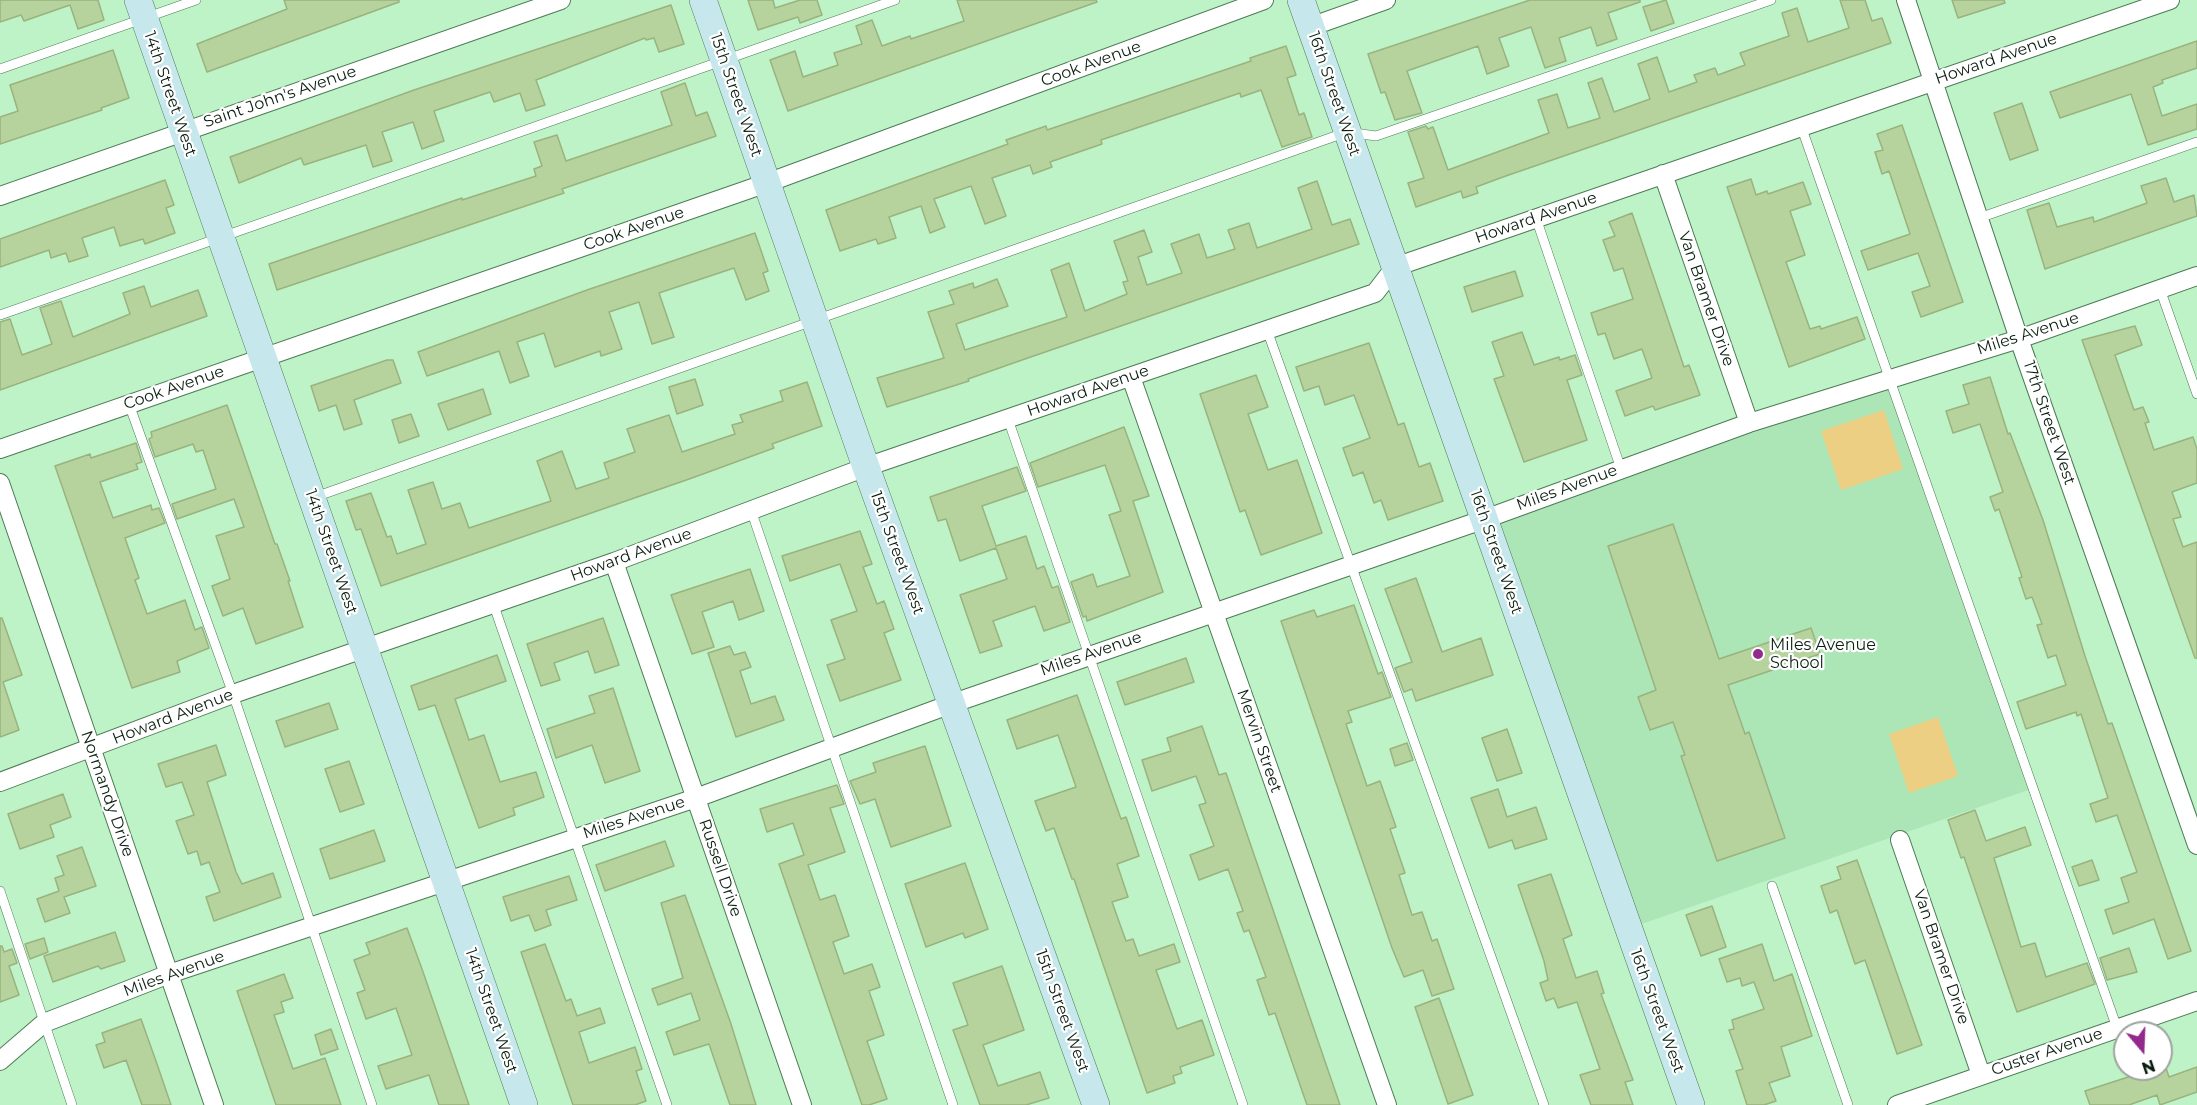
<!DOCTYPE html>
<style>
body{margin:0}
#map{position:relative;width:2197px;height:1105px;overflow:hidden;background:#bef2c7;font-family:Montserrat,sans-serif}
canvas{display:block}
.north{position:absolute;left:2113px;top:1021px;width:60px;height:60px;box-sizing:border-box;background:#fff;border:2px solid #9da59f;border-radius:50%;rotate:161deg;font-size:16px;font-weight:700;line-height:24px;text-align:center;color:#0b1f10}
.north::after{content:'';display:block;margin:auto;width:21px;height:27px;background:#92298d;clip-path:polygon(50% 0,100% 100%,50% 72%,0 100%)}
</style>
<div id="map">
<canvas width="2197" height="1105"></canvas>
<div class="north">N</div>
</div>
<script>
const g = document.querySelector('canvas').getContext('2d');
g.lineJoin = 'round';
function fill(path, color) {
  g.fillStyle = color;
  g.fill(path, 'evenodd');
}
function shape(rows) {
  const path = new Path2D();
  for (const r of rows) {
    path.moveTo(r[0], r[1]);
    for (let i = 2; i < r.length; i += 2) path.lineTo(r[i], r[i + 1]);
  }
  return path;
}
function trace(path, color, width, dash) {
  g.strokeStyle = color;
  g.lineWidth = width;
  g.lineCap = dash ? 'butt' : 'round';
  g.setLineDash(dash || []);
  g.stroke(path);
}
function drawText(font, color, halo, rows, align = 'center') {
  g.font = font + ' Montserrat,sans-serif';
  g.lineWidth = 4.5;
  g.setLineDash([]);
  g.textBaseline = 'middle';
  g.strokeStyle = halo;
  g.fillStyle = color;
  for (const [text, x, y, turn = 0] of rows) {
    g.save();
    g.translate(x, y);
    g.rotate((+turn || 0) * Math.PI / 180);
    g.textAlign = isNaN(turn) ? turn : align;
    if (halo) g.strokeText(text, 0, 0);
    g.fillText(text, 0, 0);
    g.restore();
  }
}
fill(shape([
 [1889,378,2031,789,1627,929,1485,519]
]), '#ace5b6');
fill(shape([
 [1884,410,1903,469,1841,490,1821,431],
 [1938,717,1958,776,1909,793,1889,734]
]), '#eccf82');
const building = shape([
 [0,0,98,0,104,20,78,29,70,5,24,21,21,15,0,22,0,0],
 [284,0,399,0,399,2,207,72,197,44,287,9,284,0],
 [748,0,773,0,775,8,800,0,817,0,822,15,800,23,798,17,758,30,748,0],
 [957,0,1096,0,1097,2,788,111,770,60,795,51,803,77,838,65,834,53,862,44,856,26,872,20,882,46,910,36,911,39,964,21,957,0],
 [1530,0,1640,0,1640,2,1608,13,1617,39,1597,46,1591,27,1559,38,1566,61,1545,68,1531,27,1499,38,1509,66,1487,74,1478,46,1407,71,1422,113,1395,120,1385,92,1381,93,1368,54,1530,0],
 [1666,0,1674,23,1651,31,1643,7,1666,0],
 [1840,0,1865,0,1872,21,1882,18,1891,43,1503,177,1476,187,1478,193,1463,198,1461,191,1416,207,1408,183,1424,178,1408,132,1426,126,1428,129,1433,127,1448,170,1549,133,1538,100,1557,94,1568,128,1600,118,1588,83,1602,78,1614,112,1650,99,1638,64,1657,57,1669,92,1697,82,1694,75,1715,68,1718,75,1745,65,1740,53,1789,36,1782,13,1797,8,1808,42,1849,28,1840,0],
 [1952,0,2004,0,2005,3,1958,18,1952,0],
 [671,5,684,44,659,52,654,38,646,40,645,38,536,80,545,105,526,111,520,93,494,102,490,92,434,111,444,141,422,149,413,122,382,132,392,161,373,167,366,145,304,165,301,158,239,183,230,157,414,90,671,5],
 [2197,41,2197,68,2162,80,2163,83,2153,87,2162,116,2197,104,2197,129,2148,145,2131,94,2060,118,2050,92,2197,41],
 [1286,46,1296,75,1287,78,1299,115,1304,113,1312,137,1282,147,1261,90,1241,97,1240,93,1101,140,1102,144,1050,162,1052,167,1033,174,1030,165,992,178,1006,216,985,224,971,186,934,199,945,227,930,233,921,206,889,217,896,238,878,244,876,239,840,251,826,210,1008,144,1006,140,1046,126,1047,130,1251,61,1250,58,1286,46],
 [113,50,129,98,101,108,102,110,0,144,0,117,18,111,10,85,113,50],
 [685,83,696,116,707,112,716,136,562,189,564,193,277,290,269,264,462,198,462,200,536,176,534,169,542,166,534,142,557,135,566,161,672,125,661,92,685,83],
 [2022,103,2038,150,2010,160,1994,113,2022,103],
 [1902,125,1963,302,1921,317,1912,292,1930,286,1918,253,1868,270,1861,251,1910,234,1889,171,1882,174,1875,152,1883,150,1877,134,1902,125],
 [2166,178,2174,202,2194,195,2197,216,2045,269,2027,210,2049,203,2057,227,2093,217,2094,222,2147,203,2141,186,2166,178],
 [1751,179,1756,195,1767,191,1768,194,1803,182,1811,204,1790,211,1805,255,1786,262,1810,329,1820,326,1821,329,1857,317,1865,339,1789,367,1727,187,1751,179],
 [165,180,174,205,166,208,175,233,145,244,143,239,120,246,114,227,82,238,88,256,69,262,66,253,51,258,49,250,0,267,0,239,165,180],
 [1317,181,1332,225,1350,219,1359,244,1022,360,968,379,969,381,887,407,877,378,944,358,928,312,954,304,949,291,973,283,974,288,997,279,1008,306,956,324,965,350,1067,317,1051,270,1069,263,1085,311,1127,294,1123,282,1128,281,1114,241,1144,230,1152,252,1138,257,1147,285,1182,273,1171,244,1199,234,1207,258,1235,249,1228,230,1249,223,1257,248,1312,229,1298,188,1317,181],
 [1632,213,1684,367,1689,365,1700,395,1655,410,1653,406,1625,416,1616,391,1652,378,1642,349,1614,359,1605,333,1598,335,1591,313,1633,299,1623,268,1614,271,1603,240,1615,236,1609,222,1632,213],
 [755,233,768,271,763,273,769,291,746,300,734,268,659,293,674,337,652,344,639,302,609,312,622,349,601,356,600,351,555,367,544,333,517,342,529,376,510,383,499,351,427,376,418,352,587,290,755,233],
 [1515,271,1523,296,1472,312,1464,287,1515,271],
 [144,286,151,307,198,290,207,316,0,390,0,322,10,319,22,355,52,344,40,308,61,301,73,337,130,314,123,293,144,286],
 [2135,326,2142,345,2115,355,2134,410,2143,407,2149,422,2145,423,2154,450,2193,437,2197,449,2197,483,2172,492,2181,517,2173,519,2183,547,2197,542,2197,658,2195,658,2082,340,2135,326],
 [1522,332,1534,365,1559,357,1560,360,1575,355,1582,375,1567,380,1587,440,1524,462,1494,379,1504,376,1492,342,1522,332],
 [1369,343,1398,425,1404,423,1419,467,1430,463,1443,501,1388,520,1381,500,1374,503,1363,472,1353,476,1343,448,1370,438,1354,395,1325,405,1319,386,1304,391,1296,367,1369,343],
 [387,360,393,360,401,383,354,400,362,424,344,430,336,405,319,411,311,386,387,360],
 [1256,375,1268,407,1248,414,1268,470,1297,460,1322,533,1261,555,1245,510,1240,512,1200,394,1256,375],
 [1990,377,2008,434,2010,433,2043,520,2085,656,2108,724,2112,723,2191,951,2168,959,2154,919,2113,934,2105,910,2129,902,2121,878,2137,872,2117,815,2096,822,2090,804,2108,798,2081,714,2077,716,2076,712,2026,729,2017,702,2066,685,2056,655,2048,658,2037,625,2042,624,2032,597,2026,599,2019,578,2022,577,1999,509,1995,511,1990,497,2003,492,1980,424,1953,433,1946,411,1969,404,1963,385,1990,377],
 [695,379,703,405,677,414,669,387,695,379],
 [807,382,822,426,772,444,774,448,692,478,381,586,361,529,356,530,346,501,371,493,387,537,391,536,397,554,426,544,408,490,433,482,442,509,460,503,469,528,551,501,537,461,562,451,576,489,609,478,604,463,635,452,627,429,669,415,682,452,735,434,732,425,743,422,740,415,783,401,780,391,807,382],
 [483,389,491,414,448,430,438,404,483,389],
 [227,405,275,544,277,544,290,581,288,581,303,627,256,644,243,608,223,616,212,586,230,579,216,536,244,527,234,499,177,519,172,504,216,489,203,450,196,452,193,444,155,457,149,439,152,437,151,432,227,405],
 [411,414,419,436,399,443,392,420,411,414],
 [1124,427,1149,496,1133,501,1163,592,1087,621,1086,616,1083,617,1071,582,1093,574,1097,587,1130,576,1109,515,1121,511,1105,465,1038,487,1030,463,1124,427],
 [136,443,142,462,136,464,138,469,100,482,113,518,151,505,152,510,159,508,165,523,125,538,139,578,135,580,147,614,185,600,195,630,202,627,209,648,177,661,180,672,132,688,55,466,90,454,91,458,136,443],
 [1017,467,1026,491,982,506,996,546,1026,536,1037,569,1044,566,1052,588,1058,586,1070,622,1044,631,1035,606,993,621,1002,646,980,653,960,595,1007,579,996,548,960,561,946,519,938,521,930,497,1017,467],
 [1673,524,1719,659,1811,628,1820,654,1728,685,1745,734,1749,732,1785,838,1717,861,1681,756,1685,755,1673,722,1650,730,1638,697,1656,690,1608,546,1673,524],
 [860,531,872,564,863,567,877,604,884,601,894,629,884,633,901,680,840,701,827,665,845,659,831,620,857,611,840,564,790,581,782,556,860,531],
 [750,569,764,611,739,620,733,601,702,612,714,647,692,654,671,595,750,569],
 [1416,578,1442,652,1481,638,1493,675,1416,701,1412,689,1404,692,1395,668,1412,662,1385,589,1416,578],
 [1354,605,1378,674,1382,672,1391,697,1348,711,1352,722,1346,724,1367,786,1380,781,1396,827,1390,829,1405,873,1399,875,1412,915,1422,912,1432,941,1437,939,1454,989,1432,996,1423,970,1404,977,1392,948,1281,621,1314,610,1317,617,1354,605],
 [0,618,2,618,22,675,3,682,19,730,0,737,0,618],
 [603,618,619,665,595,673,588,651,554,663,560,680,541,686,527,644,603,618],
 [730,646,734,655,745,652,751,667,740,671,751,704,775,696,784,720,736,737,708,653,730,646],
 [497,655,506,681,455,699,469,740,484,735,500,782,536,772,544,797,513,808,515,815,479,828,435,705,419,710,411,686,497,655],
 [1186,658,1194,682,1125,705,1117,682,1186,658],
 [613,688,640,771,605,783,592,745,556,758,547,729,595,713,589,696,613,688],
 [1077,695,1121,819,1126,817,1139,856,1117,864,1128,897,1112,902,1126,941,1133,939,1139,956,1174,944,1180,962,1156,970,1177,1029,1202,1020,1214,1055,1180,1067,1182,1073,1173,1076,1175,1083,1147,1093,1074,879,1072,879,1054,828,1046,831,1035,801,1076,787,1058,735,1017,749,1007,720,1077,695],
 [329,703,338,729,285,747,276,721,329,703],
 [1202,726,1219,775,1226,773,1340,1105,1307,1105,1275,1013,1269,1015,1257,980,1266,977,1249,930,1244,932,1237,913,1243,911,1228,869,1199,880,1190,855,1214,846,1199,805,1206,803,1196,776,1152,791,1142,760,1171,751,1167,738,1202,726],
 [1507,729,1522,773,1497,781,1482,738,1507,729],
 [1407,743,1413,760,1395,766,1390,749,1407,743],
 [216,745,226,775,207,782,236,872,242,884,273,873,281,897,214,921,206,897,220,892,209,862,201,865,197,851,188,854,176,821,194,815,182,782,166,787,158,764,216,745],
 [925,746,951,826,891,847,875,799,860,804,850,781,876,772,873,763,925,746],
 [349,761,364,804,340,812,325,769,349,761],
 [837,785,844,804,830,808,845,852,808,865,820,900,835,895,849,936,833,942,844,974,872,964,880,987,869,991,884,1035,867,1041,887,1099,869,1105,862,1105,779,864,804,855,793,823,767,832,760,809,837,785],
 [1498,789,1507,817,1536,807,1547,839,1515,849,1512,840,1489,848,1471,798,1498,789],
 [63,794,71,817,50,825,54,837,20,849,8,814,63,794],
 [1975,810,1986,841,2025,827,2031,845,1994,858,2021,947,2035,943,2046,977,2087,963,2095,984,2017,1012,1964,857,1961,858,1948,820,1975,810],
 [374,830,385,861,330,879,320,849,374,830],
 [665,841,674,866,605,891,596,865,665,841],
 [82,847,96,886,64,897,70,913,45,922,37,899,59,891,55,878,64,875,57,856,82,847],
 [1857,860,1922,1045,1897,1054,1865,960,1855,964,1837,910,1830,913,1821,886,1841,879,1837,867,1857,860],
 [2092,860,2099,880,2079,886,2072,867,2092,860],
 [965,863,988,929,965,938,963,933,926,947,905,884,965,863],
 [1551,874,1572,935,1563,939,1576,978,1597,971,1604,993,1601,994,1633,1080,1625,1082,1633,1105,1591,1105,1580,1075,1600,1069,1577,1002,1558,1008,1554,998,1546,1001,1540,983,1548,980,1544,961,1518,885,1551,874],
 [569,876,577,900,546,910,551,925,535,931,529,915,511,921,503,897,569,876],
 [685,895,731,1024,756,1105,730,1105,709,1044,674,1055,666,1032,700,1020,691,993,658,1005,652,989,683,978,661,903,685,895],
 [1712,906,1726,947,1701,956,1686,915,1712,906],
 [407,928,422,969,469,1105,439,1105,429,1075,386,1089,378,1066,412,1055,396,1008,366,1019,357,993,365,990,354,960,370,954,366,943,407,928],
 [115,932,125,961,101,969,98,966,53,982,44,956,115,932],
 [44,938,48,952,30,959,25,944,44,938],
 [545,944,566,1001,571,999,577,1016,600,1008,605,1023,579,1032,589,1063,635,1047,642,1069,636,1071,646,1101,635,1105,573,1105,521,952,545,944],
 [1762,944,1774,981,1792,974,1812,1036,1781,1047,1790,1076,1769,1083,1776,1101,1764,1105,1747,1105,1736,1071,1743,1069,1729,1030,1734,1029,1732,1020,1764,1009,1754,982,1742,986,1740,978,1727,982,1719,959,1762,944],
 [0,946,2,946,4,952,12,949,17,963,9,966,19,995,0,1002,0,946],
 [2129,948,2137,972,2107,980,2100,958,2129,948],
 [1002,966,1024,1030,983,1045,998,1086,1040,1072,1049,1098,1026,1105,980,1105,953,1030,968,1025,953,983,1002,966],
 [284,974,293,998,281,1002,284,1012,274,1015,293,1069,325,1058,341,1105,276,1105,237,991,284,974],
 [1439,998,1473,1095,1448,1104,1415,1007,1439,998],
 [141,1019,157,1064,171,1105,142,1105,126,1060,104,1068,96,1045,105,1042,102,1033,141,1019],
 [331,1029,338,1049,321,1055,315,1035,331,1029],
 [2165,1065,2169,1077,2197,1067,2197,1092,2160,1105,2157,1095,2129,1105,2090,1105,2085,1091,2153,1069,2161,1069,2165,1065]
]);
fill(building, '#b7d39d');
trace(building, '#99b37e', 1.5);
const lane = shape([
 [0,69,196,0],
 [1801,126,2117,1028],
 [1536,218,1621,469],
 [1979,218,2197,142],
 [2160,289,2197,394],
 [0,315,895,0],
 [1267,330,1544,1105],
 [129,404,233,694,372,1105],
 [1008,419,1243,1105],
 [315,497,1347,132,1376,136,1771,0],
 [751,510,953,1105],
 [493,603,667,1105],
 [1772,886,1848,1105],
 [0,891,72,1105]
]);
const street = shape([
 [1906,0,2019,339,2197,845],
 [1310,27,1386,0],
 [1663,174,1749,423],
 [0,196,561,0],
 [1131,377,1387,1105],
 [0,449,767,183,1264,0],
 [0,483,214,1105],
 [614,562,802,1105],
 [0,782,233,694,614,562,866,467,1375,293,1395,267,2170,0],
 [1900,840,1981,1075],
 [0,1061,44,1023,169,974,696,798,951,704,1485,519,1749,423,2019,339,2197,276],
 [1897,1105,2197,1001]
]);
const secondary = shape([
 [138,0,524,1105],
 [703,0,866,467,1096,1105],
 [1301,0,1691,1105]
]);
trace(lane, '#4c7b55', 10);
trace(street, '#4c7b55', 20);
trace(secondary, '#4c7b55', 28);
trace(lane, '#fff', 9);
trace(street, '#fff', 18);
trace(secondary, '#c6e7ec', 27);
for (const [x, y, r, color] of [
 [1758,654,6,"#92298d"]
]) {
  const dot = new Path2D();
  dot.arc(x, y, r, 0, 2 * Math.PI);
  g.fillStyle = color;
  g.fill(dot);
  trace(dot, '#fff', 2);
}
drawText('16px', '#0b1f10', '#fff', [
 ["Howard Avenue",1996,59,-19],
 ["Cook Avenue",1091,64,-20],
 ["14th Street West",170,94,71],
 ["16th Street West",1334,94,71],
 ["15th Street West",736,95,71],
 ["Saint John's Avenue",280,97,-19],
 ["Howard Avenue",1536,218,-19],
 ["Cook Avenue",634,229,-19],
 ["Van Bramer Drive",1706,299,71],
 ["Miles Avenue",2028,334,-18],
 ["Cook Avenue",174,388,-19],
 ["Howard Avenue",1088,391,-19],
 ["17th Street West",2049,423,71],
 ["Miles Avenue",1567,488,-20],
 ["14th Street West",331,552,71],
 ["16th Street West",1496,552,71],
 ["15th Street West",897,553,70],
 ["Howard Avenue",631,555,-20],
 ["Miles Avenue",1091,654,-19],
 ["Howard Avenue",173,717,-21],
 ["Mervin Street",1259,741,71],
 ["Normandy Drive",107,794,71],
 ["Miles Avenue",634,818,-18],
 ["Russell Drive",720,868,71],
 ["Van Bramer Drive",1941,957,71],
 ["Miles Avenue",174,974,-20],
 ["14th Street West",491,1011,71],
 ["15th Street West",1062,1011,70],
 ["16th Street West",1657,1011,70],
 ["Custer Avenue",2047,1052,-19]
]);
drawText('16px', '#0b1f10', '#fff', [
 ["Miles Avenue",1770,645],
 ["School",1770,663]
], 'left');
</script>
